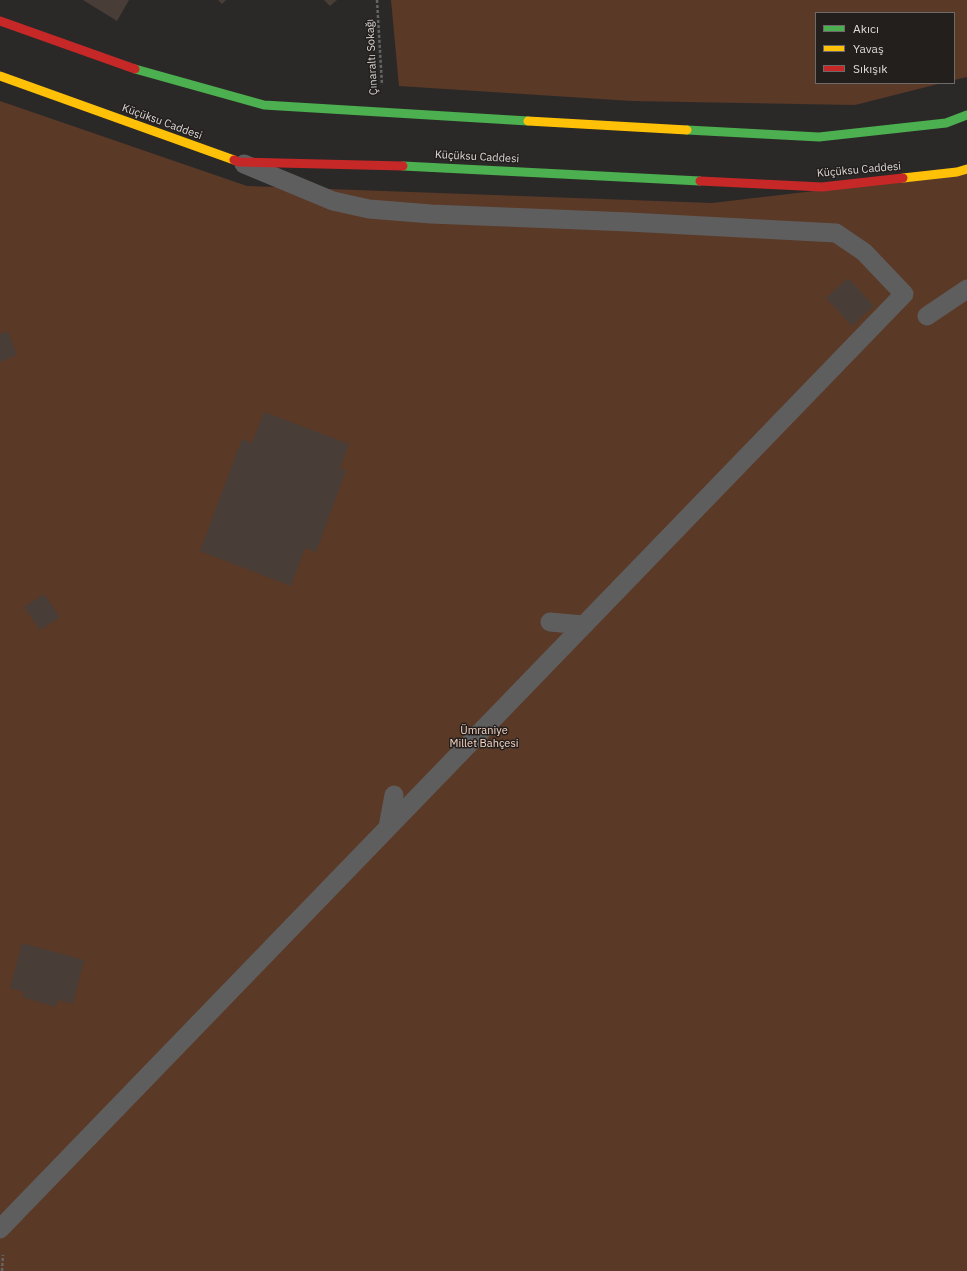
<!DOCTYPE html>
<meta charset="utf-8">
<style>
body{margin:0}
#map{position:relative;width:967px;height:1271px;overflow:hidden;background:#2b2928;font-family:"IBM Plex Sans",sans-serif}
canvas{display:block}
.legend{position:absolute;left:815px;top:12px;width:140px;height:72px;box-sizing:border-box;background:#231f1d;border:1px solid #6e6a69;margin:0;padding:5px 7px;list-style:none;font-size:12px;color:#dedbda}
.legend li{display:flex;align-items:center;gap:8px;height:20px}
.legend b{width:20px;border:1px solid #6e6a69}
</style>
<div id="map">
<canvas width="967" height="1271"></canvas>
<ul class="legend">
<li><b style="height:5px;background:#4caf50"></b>Akıcı</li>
<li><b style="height:5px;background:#ffc107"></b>Yavaş</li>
<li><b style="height:5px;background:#c62828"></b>Sıkışık</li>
</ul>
</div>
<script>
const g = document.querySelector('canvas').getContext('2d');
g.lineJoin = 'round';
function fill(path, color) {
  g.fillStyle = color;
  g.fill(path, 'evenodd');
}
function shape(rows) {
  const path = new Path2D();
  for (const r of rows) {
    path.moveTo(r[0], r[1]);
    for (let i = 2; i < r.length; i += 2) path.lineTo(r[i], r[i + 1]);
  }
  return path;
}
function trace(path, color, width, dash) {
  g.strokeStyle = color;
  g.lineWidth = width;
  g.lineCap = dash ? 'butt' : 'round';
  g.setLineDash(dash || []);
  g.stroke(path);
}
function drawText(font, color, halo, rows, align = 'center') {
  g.font = font + ' "IBM Plex Sans",sans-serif';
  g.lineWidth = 3;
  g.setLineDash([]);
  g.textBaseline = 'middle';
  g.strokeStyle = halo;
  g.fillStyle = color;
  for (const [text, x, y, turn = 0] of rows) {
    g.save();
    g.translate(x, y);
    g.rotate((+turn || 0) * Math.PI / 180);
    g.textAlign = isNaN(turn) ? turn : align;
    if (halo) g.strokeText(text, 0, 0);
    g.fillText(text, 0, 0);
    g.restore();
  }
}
fill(shape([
 [391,0,967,0,967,77,954,80,954,13,816,13,816,83,942,83,855,105,632,101,399,86],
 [0,101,247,186,712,203,967,173,967,1271,0,1271]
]), '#5b3927');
fill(shape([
 [83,0,129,0,117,21],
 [218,0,226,0,222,4],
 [324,0,337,0,330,6],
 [848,278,874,306,852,326,826,298],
 [8,331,17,355,0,362,0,334],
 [264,412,349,444,340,468,346,470,316,552,305,548,291,586,200,551,242,439,252,443],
 [44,594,60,617,40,630,24,607],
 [22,943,84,960,73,1004,58,1000,56,1007,22,997,24,992,10,988]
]), '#483d37');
trace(shape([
 [377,0,382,85],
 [2,1271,3,1255]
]), '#666464', 2.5, [3, 2]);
trace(shape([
 [927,316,967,289],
 [550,622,583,625],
 [388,827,394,795],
 [0,1229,904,294,864,252,836,233,629,222,431,214,369,209,333,201,244,164]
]), '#5f5e5e', 19);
trace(shape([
 [135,69,264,105,528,121],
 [687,130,819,137,946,123,967,115],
 [403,166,700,181]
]), '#4caf50', 9);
trace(shape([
 [0,76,234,160],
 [528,121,687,130],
 [903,178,957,172,967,169]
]), '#ffc107', 9);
trace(shape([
 [0,21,135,69],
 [234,160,239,162,403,166],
 [700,181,822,187,903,178]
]), '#c62828', 9);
drawText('11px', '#dedbda', '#231f1d', [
 ["Çınaraltı Sokağı",372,57,-93],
 ["Küçüksu Caddesi",162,122,20],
 ["Küçüksu Caddesi",477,157,3],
 ["Küçüksu Caddesi",859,170,-5]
]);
drawText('11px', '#f9d5c4', '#231f1d', [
 ["Ümraniye",484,731],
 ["Millet Bahçesi",484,744]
]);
</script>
